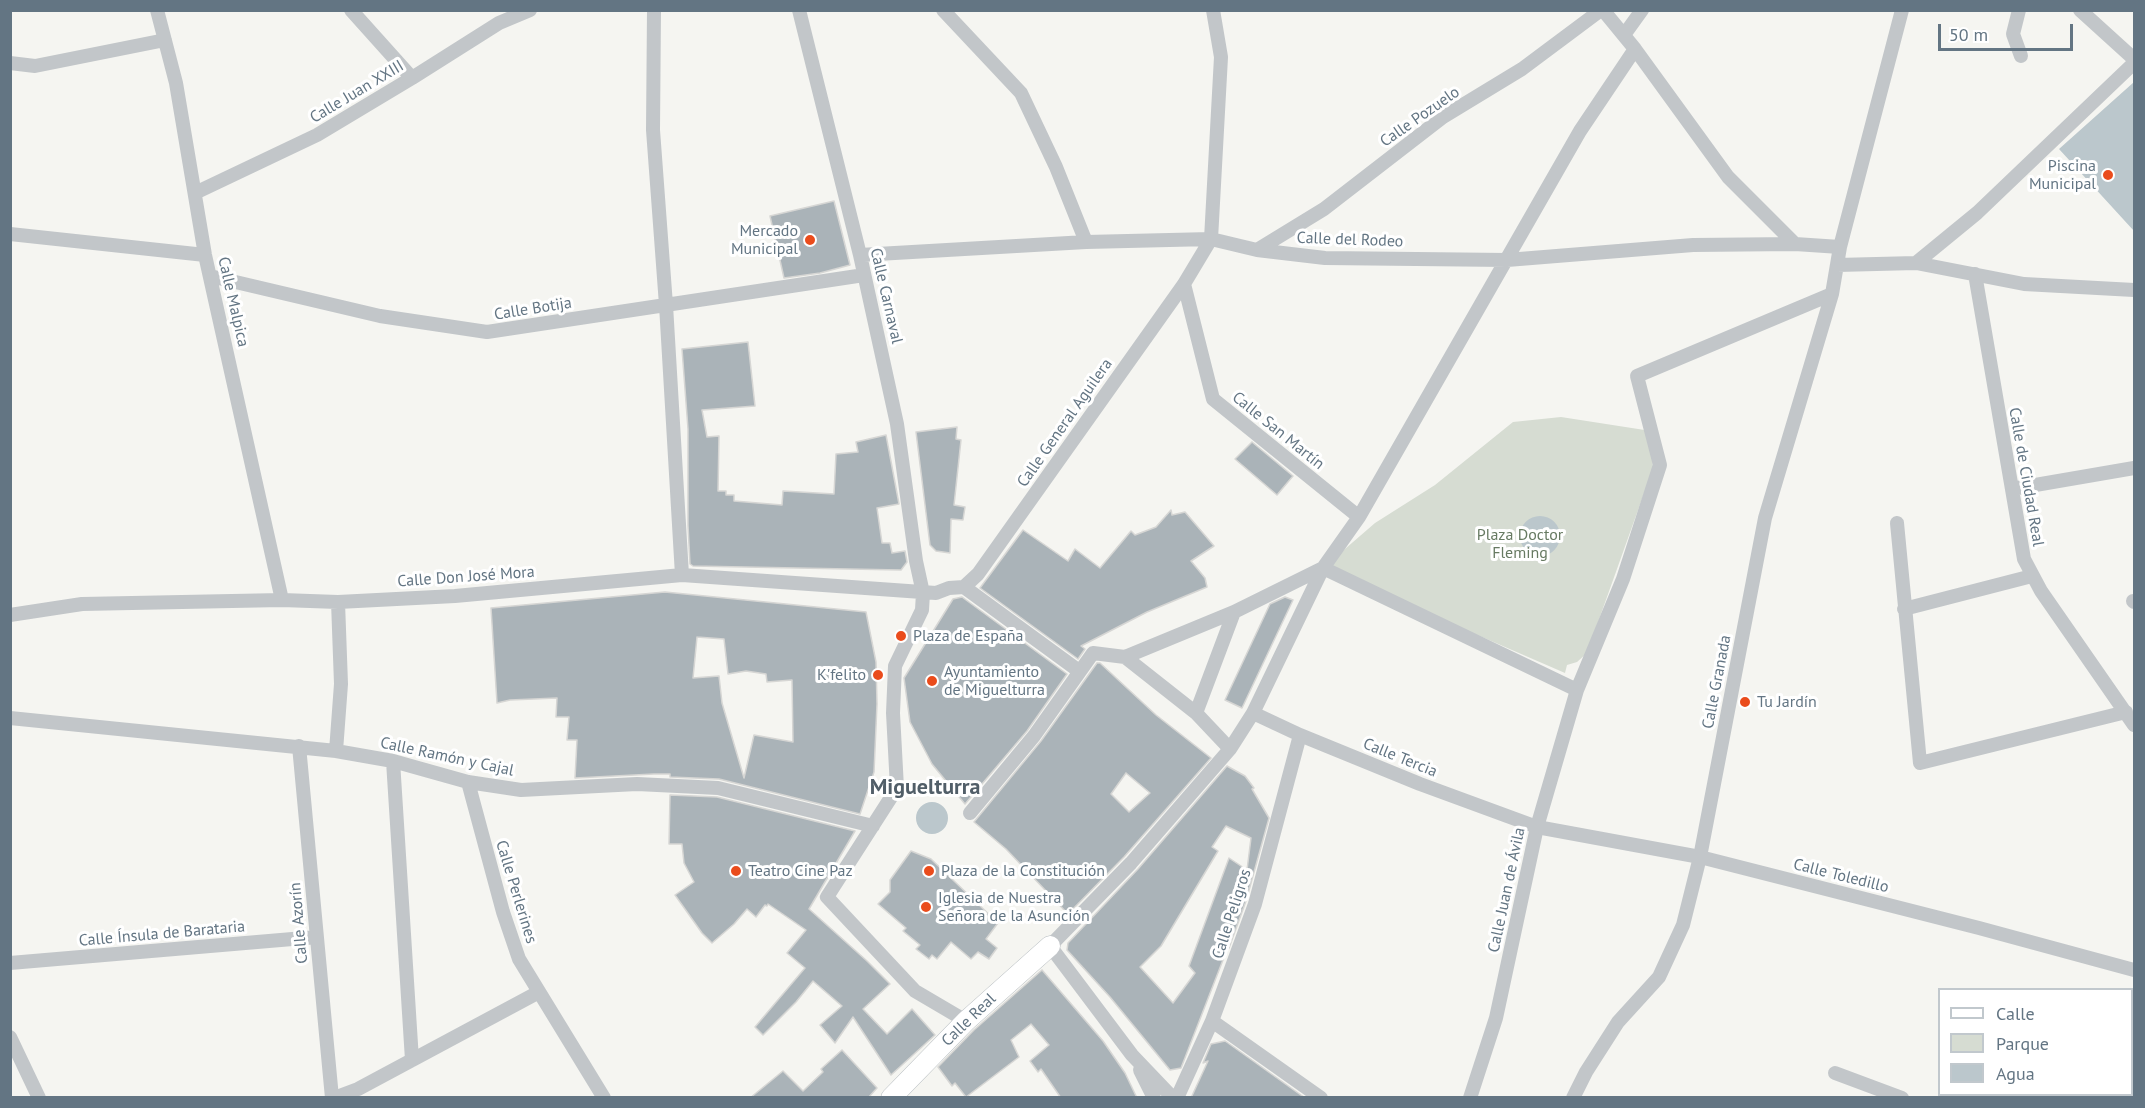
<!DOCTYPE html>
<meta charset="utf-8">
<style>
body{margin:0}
#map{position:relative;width:2145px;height:1108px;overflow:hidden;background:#f5f5f1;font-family:"PT Sans",sans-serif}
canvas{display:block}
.frame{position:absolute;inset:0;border:12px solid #637583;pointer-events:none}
.legend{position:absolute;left:1938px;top:988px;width:195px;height:108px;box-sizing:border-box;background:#fff;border:2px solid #c1c8cd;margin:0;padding:8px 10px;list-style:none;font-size:18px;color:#637583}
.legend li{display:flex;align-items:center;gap:12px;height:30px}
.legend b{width:30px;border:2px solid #c1c8cd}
.scale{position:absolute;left:1938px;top:24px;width:135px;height:27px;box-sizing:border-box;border:3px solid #637583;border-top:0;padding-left:8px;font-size:18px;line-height:21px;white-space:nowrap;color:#637583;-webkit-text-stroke:4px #fff;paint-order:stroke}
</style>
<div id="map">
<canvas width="2145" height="1108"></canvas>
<div class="frame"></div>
<ul class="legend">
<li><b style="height:8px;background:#fff"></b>Calle</li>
<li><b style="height:16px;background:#d6dcd2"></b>Parque</li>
<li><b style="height:16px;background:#bbc7cc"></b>Agua</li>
</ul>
<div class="scale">50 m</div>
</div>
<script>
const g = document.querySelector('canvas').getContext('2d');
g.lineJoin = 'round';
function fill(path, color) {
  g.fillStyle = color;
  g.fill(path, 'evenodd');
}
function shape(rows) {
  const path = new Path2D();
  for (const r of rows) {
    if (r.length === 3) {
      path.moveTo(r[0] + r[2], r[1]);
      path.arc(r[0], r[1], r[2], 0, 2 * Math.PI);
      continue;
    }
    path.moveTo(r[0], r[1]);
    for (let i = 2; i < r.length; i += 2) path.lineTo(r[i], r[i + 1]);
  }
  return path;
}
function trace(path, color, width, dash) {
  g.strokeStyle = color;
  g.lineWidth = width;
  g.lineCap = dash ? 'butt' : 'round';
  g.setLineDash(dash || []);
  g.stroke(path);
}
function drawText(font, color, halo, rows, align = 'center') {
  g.font = font + ' "PT Sans",sans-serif';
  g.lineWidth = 6;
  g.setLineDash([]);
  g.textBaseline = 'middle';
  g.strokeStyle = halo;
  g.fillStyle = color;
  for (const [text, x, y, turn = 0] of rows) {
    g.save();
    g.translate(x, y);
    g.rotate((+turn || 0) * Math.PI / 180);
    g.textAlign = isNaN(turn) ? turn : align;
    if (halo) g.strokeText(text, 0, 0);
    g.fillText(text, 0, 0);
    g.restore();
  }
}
fill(shape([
 [1561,417,1651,431,1653,468,1587,653,1577,662,1567,665,1565,673,1323,568,1375,523,1435,485,1513,422]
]), '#d6dcd2');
fill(shape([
 [2134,82,2134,231,2059,149],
 [1540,536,20],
 [932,818,16]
]), '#bbc7cc');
const building = shape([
 [834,201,850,265,820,273,784,278,770,216,834,201],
 [748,342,755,406,702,410,707,437,719,436,718,491,726,491,726,495,734,495,734,501,782,505,783,491,834,494,836,454,858,452,856,442,886,435,899,504,877,508,882,543,890,543,892,553,905,551,907,562,901,570,693,566,690,564,688,525,688,429,682,349,748,342],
 [957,427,956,439,961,440,954,505,965,507,963,520,951,519,950,553,936,551,930,545,916,432,957,427],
 [1252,442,1293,476,1277,495,1235,459,1252,442],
 [1171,510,1172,515,1185,512,1214,546,1191,561,1205,578,1207,587,1147,612,1081,646,1085,649,1078,659,980,588,1023,530,1068,561,1075,549,1100,568,1131,531,1135,535,1156,527,1171,510],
 [665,592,866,612,876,662,877,704,874,772,860,814,719,779,670,777,670,774,654,774,575,778,577,740,567,740,569,717,556,717,557,698,510,700,497,703,491,608,665,592],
 [697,637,724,639,728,674,746,671,766,674,767,682,792,680,793,742,754,735,744,778,722,703,719,676,693,678,697,637],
 [962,597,1067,674,1027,731,965,804,932,764,910,722,904,678,953,599,962,597],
 [1285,597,1293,600,1242,708,1225,700,1270,604,1285,597],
 [1097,663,1100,663,1156,715,1211,758,1124,857,1068,914,1006,849,974,822,1041,741,1097,663],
 [1126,773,1150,793,1129,812,1111,794,1126,773],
 [1227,766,1245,776,1254,788,1252,789,1269,818,1246,901,1229,948,1228,947,1181,1068,1170,1070,1110,997,1067,950,1068,943,1138,869,1227,766],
 [1226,826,1251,838,1247,870,1229,858,1189,966,1195,973,1173,1003,1140,967,1161,946,1218,851,1212,847,1226,826],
 [670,795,717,797,855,831,809,909,867,961,890,984,863,1009,887,1034,912,1009,935,1035,891,1075,853,1017,835,1043,820,1025,842,1006,813,981,796,1002,763,1035,755,1027,805,968,787,953,806,930,768,904,767,906,765,905,756,917,747,909,734,924,712,943,702,933,675,895,694,882,684,863,682,844,669,844,670,795],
 [911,851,931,859,998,923,986,939,997,948,989,959,978,952,971,959,951,942,937,959,932,955,929,959,916,949,920,945,903,931,906,928,878,904,890,892,890,880,911,851],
 [1042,970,1103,1041,1125,1073,1137,1098,1061,1098,1041,1069,1038,1072,1030,1061,1049,1045,1031,1024,1011,1040,1019,1057,966,1097,955,1083,952,1086,938,1067,974,1030,1042,970],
 [1225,1041,1228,1043,1305,1098,1191,1098,1208,1061,1203,1063,1211,1044,1225,1041],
 [842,1050,877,1088,868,1098,750,1098,783,1071,803,1091,823,1072,821,1069,842,1050]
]);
fill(building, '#aab3b8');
trace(building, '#d6d6d4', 1.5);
const secondary = shape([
 [891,1098,966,1021,1050,946]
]);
trace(secondary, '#b4babe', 21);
trace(shape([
 [157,10,176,83,205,255,282,600],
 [351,10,412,78],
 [654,10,653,130,666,305,682,575],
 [799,10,860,255,897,424,916,561,923,593,922,610,895,666,893,713,897,788,827,897,915,991,966,1021],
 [943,10,1021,93,1056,167,1086,242],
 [1603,10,1635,49,1728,177,1795,244],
 [2019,10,2013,34,2021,56],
 [2080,10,2134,59],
 [1624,35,1642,10],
 [10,63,35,66,165,40],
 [195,193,317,135,412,78,499,23,530,10],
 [10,234,205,255],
 [1257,250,1324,209,1443,117,1522,69,1601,10],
 [860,255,1086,242,1211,239,1257,250,1325,258,1507,260,1693,245,1795,244,1840,247],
 [1916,263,1977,213,2134,63],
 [1837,265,1916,263,2024,284,2134,290],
 [1975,274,2024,559,2041,591,2134,725],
 [210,276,380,316,487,332,864,275],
 [1184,284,1213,399,1359,517],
 [2012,489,2134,468],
 [1897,523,1920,763,2126,712],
 [964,587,1079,671],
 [2133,601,2134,602],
 [1904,609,2032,576],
 [10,615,82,604,282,600,338,602,455,596,682,575,936,593,949,588,964,587,978,574,1184,284,1211,239,1221,57,1213,10],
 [1125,657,1234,612,1323,568,1577,690],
 [1196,713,1234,612],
 [1253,713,1300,735,1420,784,1537,827,1700,857,1979,928,2134,970],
 [10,718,336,751,393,761,468,782,521,790,637,784,718,788,873,826],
 [299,746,332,1098],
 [336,751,341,684,338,602],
 [393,761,412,1060],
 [468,782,503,912,519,959,604,1098],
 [970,813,1034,736,1093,653,1125,657,1196,713,1230,749],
 [10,963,316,937],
 [1212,1021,1321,1098],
 [10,1037,39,1098],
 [1140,1070,1154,1098],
 [1835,1073,1902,1098],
 [334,1098,358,1089,539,992],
 [1173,1098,1132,1055,1050,946,1131,863,1230,749,1253,713,1323,568,1359,517,1580,131,1635,49],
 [1177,1098,1212,1021,1255,904,1300,735],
 [1470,1098,1496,1018,1537,827,1577,690,1623,579,1660,465,1637,376,1832,294],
 [1573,1098,1586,1072,1618,1022,1659,977,1683,925,1700,857,1765,518,1832,294,1840,247,1902,10]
]), '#c2c6c9', 14);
trace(secondary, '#fff', 20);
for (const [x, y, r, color] of [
 [2108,175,6,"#ea4c1c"],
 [810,240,6,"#ea4c1c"],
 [901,636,6,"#ea4c1c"],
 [878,675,6,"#ea4c1c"],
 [932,681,6,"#ea4c1c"],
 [1745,702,6,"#ea4c1c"],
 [736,871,6,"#ea4c1c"],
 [929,871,6,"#ea4c1c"],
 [926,907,6,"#ea4c1c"]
]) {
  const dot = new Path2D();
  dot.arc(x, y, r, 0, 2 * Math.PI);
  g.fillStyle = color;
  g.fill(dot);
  trace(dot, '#fff', 2);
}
drawText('16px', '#637583', '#fff', [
 ["Calle Juan XXIII",357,92,-31],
 ["Calle Pozuelo",1420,117,-35],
 ["Calle del Rodeo",1350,240,2],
 ["Calle Carnaval",886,296,77],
 ["Calle Malpica",233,302,77],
 ["Calle Botija",533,309,-9],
 ["Calle General Aguilera",1065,423,-55],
 ["Calle San Martín",1278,431,39],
 ["Calle de Ciudad Real",2026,477,80],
 ["Calle Don José Mora",466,577,-4],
 ["Calle Granada",1717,682,-79],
 ["Calle Ramón y Cajal",447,757,12],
 ["Calle Tercia",1400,758,22],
 ["Calle Toledillo",1841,876,14],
 ["Calle Juan de Ávila",1507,890,-78],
 ["Calle Perlerines",516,892,73],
 ["Calle Peligros",1232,914,-72],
 ["Calle Azorín",299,923,-95],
 ["Calle Ínsula de Barataria",162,934,-5],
 ["Calle Real",969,1020,-44]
]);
drawText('16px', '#637583', '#fff', [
 ["Piscina",2096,166,"right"],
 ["Municipal",2096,184,"right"],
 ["Mercado",798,231,"right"],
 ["Municipal",798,249,"right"],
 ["Plaza de España",913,636],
 ["Ayuntamiento",944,672],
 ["de Miguelturra",944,690],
 ["K'felito",866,675,"right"],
 ["Tu Jardín",1757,702],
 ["Teatro Cine Paz",748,871],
 ["Plaza de la Constitución",941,871],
 ["Iglesia de Nuestra",938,898],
 ["Señora de la Asunción",938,916]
], 'left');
drawText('16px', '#677a62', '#fff', [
 ["Plaza Doctor",1520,535],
 ["Fleming",1520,553]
]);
drawText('bold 22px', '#515e68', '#fff', [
 ["Miguelturra",925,788]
]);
</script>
